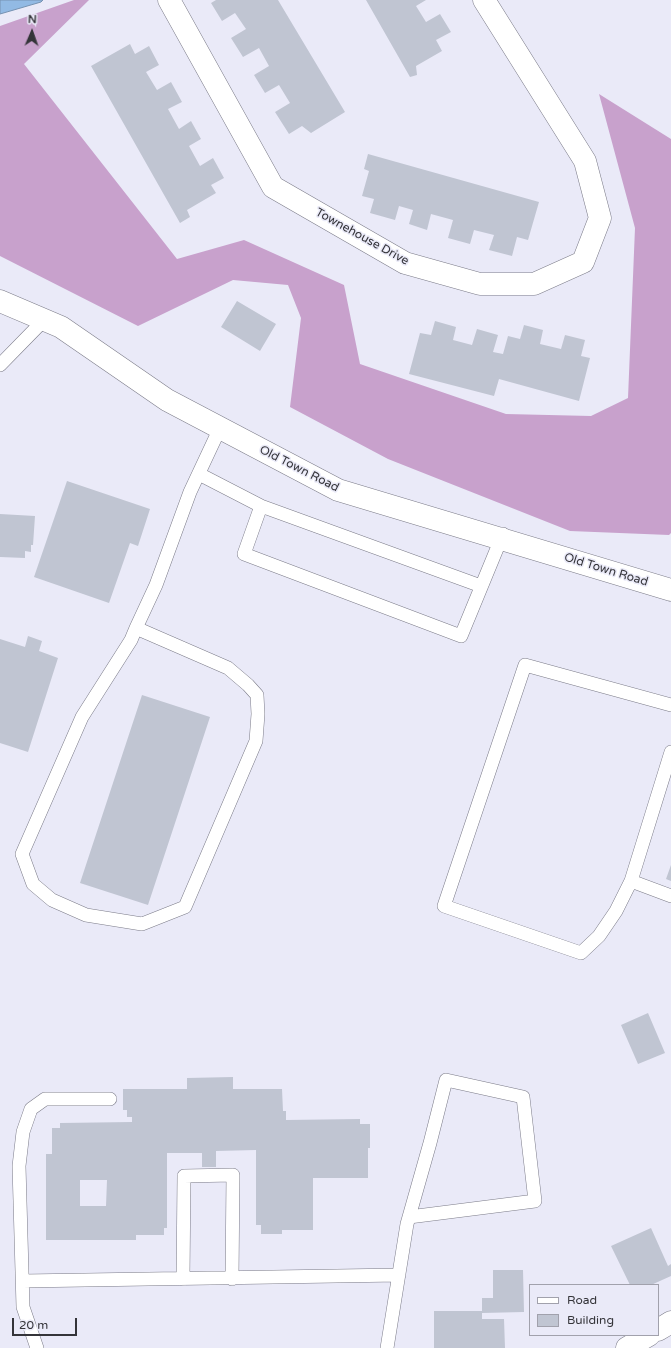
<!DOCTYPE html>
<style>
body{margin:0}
#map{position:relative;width:671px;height:1348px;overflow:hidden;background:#eaeaf8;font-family:"Varela Round",sans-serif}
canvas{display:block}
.legend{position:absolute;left:529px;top:1284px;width:130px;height:52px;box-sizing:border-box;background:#eaeaf8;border:1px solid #a1a1ac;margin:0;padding:5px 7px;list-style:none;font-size:12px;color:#343439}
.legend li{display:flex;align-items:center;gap:8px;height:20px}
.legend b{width:20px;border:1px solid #a1a1ac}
.north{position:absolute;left:12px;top:12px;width:40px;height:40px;-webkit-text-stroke:3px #eaeaf8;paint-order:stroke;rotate:2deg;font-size:11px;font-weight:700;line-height:16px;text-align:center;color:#343439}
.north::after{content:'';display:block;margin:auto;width:14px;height:18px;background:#343439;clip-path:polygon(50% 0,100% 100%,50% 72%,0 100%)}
.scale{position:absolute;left:12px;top:1318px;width:65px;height:18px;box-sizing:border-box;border:2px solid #343439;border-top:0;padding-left:5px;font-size:12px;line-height:14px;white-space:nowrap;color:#343439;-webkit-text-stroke:3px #eaeaf8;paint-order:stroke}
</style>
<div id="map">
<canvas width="671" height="1348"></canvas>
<ul class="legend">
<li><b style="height:5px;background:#fff"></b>Road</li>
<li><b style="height:11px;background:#c0c5d2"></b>Building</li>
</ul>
<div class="north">N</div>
<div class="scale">20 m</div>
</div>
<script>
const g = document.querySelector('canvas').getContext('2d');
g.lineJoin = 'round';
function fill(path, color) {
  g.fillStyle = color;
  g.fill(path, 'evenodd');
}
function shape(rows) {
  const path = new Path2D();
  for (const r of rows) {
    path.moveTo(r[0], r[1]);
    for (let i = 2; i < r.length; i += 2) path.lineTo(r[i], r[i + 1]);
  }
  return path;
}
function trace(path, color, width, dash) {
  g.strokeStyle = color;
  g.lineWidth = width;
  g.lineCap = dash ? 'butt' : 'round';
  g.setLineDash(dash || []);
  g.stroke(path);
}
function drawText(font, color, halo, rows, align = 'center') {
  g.font = font + ' "Varela Round",sans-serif';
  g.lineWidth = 3;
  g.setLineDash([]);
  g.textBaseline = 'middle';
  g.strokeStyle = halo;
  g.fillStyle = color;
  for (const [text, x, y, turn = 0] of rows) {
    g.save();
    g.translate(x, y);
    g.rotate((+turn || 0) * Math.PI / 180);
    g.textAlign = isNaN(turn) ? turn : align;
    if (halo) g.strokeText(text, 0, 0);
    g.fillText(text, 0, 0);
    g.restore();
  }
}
fill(shape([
 [74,0,89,0,24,64,177,259,244,240,344,285,360,364,506,414,591,416,628,398,635,228,599,94,671,139,671,533,669,535,570,531,388,459,290,407,301,318,288,285,233,280,138,326,0,256,0,26]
]), '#c8a1cc');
const water = shape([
 [0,0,43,0,41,2,0,14,0,0]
]);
fill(water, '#92bae4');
trace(water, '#7692b1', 1);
fill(shape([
 [216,0,278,0,345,112,311,133,302,126,289,134,275,112,290,103,279,85,265,93,254,75,269,66,259,48,243,57,231,38,246,29,235,13,222,21,211,3],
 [366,0,426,0,416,6,426,22,440,14,451,32,436,40,442,51,416,66,417,75,410,77],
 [130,44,135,54,149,46,159,65,146,72,157,90,171,82,182,102,168,109,179,129,191,121,201,139,189,146,200,166,213,158,224,178,211,185,216,193,187,210,190,217,180,223,91,66],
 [368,154,539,202,528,240,517,237,512,256,489,250,494,235,474,230,470,244,448,238,453,220,431,214,427,230,409,224,413,210,399,206,395,220,370,213,374,199,362,196,369,171,364,169],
 [237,301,276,324,260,351,221,327],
 [435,321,456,327,453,340,472,345,477,329,498,335,493,352,503,354,508,336,520,339,524,325,543,330,540,344,561,349,565,335,585,340,581,356,590,358,579,401,499,379,494,396,409,374,420,333,431,335],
 [67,481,150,509,138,546,130,543,109,603,34,577],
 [0,514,35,516,33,545,31,545,31,552,25,551,25,558,0,557],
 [28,636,42,641,39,651,58,658,28,752,0,743,0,639,25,647],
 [142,695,210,717,148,905,80,883],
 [671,865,671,881,666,879],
 [648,1013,665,1053,638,1064,621,1025],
 [233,1077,233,1089,282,1089,283,1111,286,1111,286,1120,360,1119,360,1124,370,1124,370,1148,368,1148,368,1178,313,1178,313,1230,282,1230,282,1234,261,1234,261,1225,256,1225,256,1150,216,1151,216,1167,202,1167,202,1153,167,1153,167,1228,164,1228,164,1235,136,1235,136,1240,46,1240,46,1154,52,1154,52,1128,60,1128,60,1123,132,1122,132,1117,127,1117,127,1110,123,1110,123,1089,187,1089,187,1078],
 [80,1180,107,1180,106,1206,80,1206],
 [651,1228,668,1266,671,1264,671,1276,651,1285,630,1285,611,1246],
 [493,1270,523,1270,524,1312,482,1313,482,1319,504,1319,505,1348,434,1348,434,1311,482,1311,482,1298,493,1298]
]), '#c0c5d2');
const lane = shape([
 [0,365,44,320],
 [199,474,261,506,244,554,461,636,503,534],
 [261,506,481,586],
 [136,628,228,668,248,685,257,695,258,714,256,741,185,907,142,924,86,915,52,900,33,884,22,854,82,717,131,640,136,628,156,585,190,492,220,428],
 [671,705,525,665,444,906,581,953,599,936,616,911,631,881,671,752],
 [631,881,671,896],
 [183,1279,184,1176,233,1175,232,1279],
 [23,1281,399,1275],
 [37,1348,23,1307,19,1166,23,1132,31,1109,45,1099,110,1099],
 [387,1348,407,1224,409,1217,430,1143,446,1080,523,1097,535,1201,409,1217]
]);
const street = shape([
 [169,0,273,187,405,263,480,284,534,284,583,262,600,218,585,161,484,0],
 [658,1330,671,1322],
 [627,1348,649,1335]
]);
const secondary = shape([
 [0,301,61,327,167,400,338,490,671,590]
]);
trace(lane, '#7b7b88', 14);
trace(street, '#7b7b88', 23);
trace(secondary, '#7b7b88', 23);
trace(lane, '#fff', 13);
trace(street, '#fff', 22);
trace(secondary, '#fff', 22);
drawText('12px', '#343439', '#eaeaf8', [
 ["Townehouse Drive",362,237,29],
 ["Old Town Road",299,469,27],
 ["Old Town Road",606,570,17]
]);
</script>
